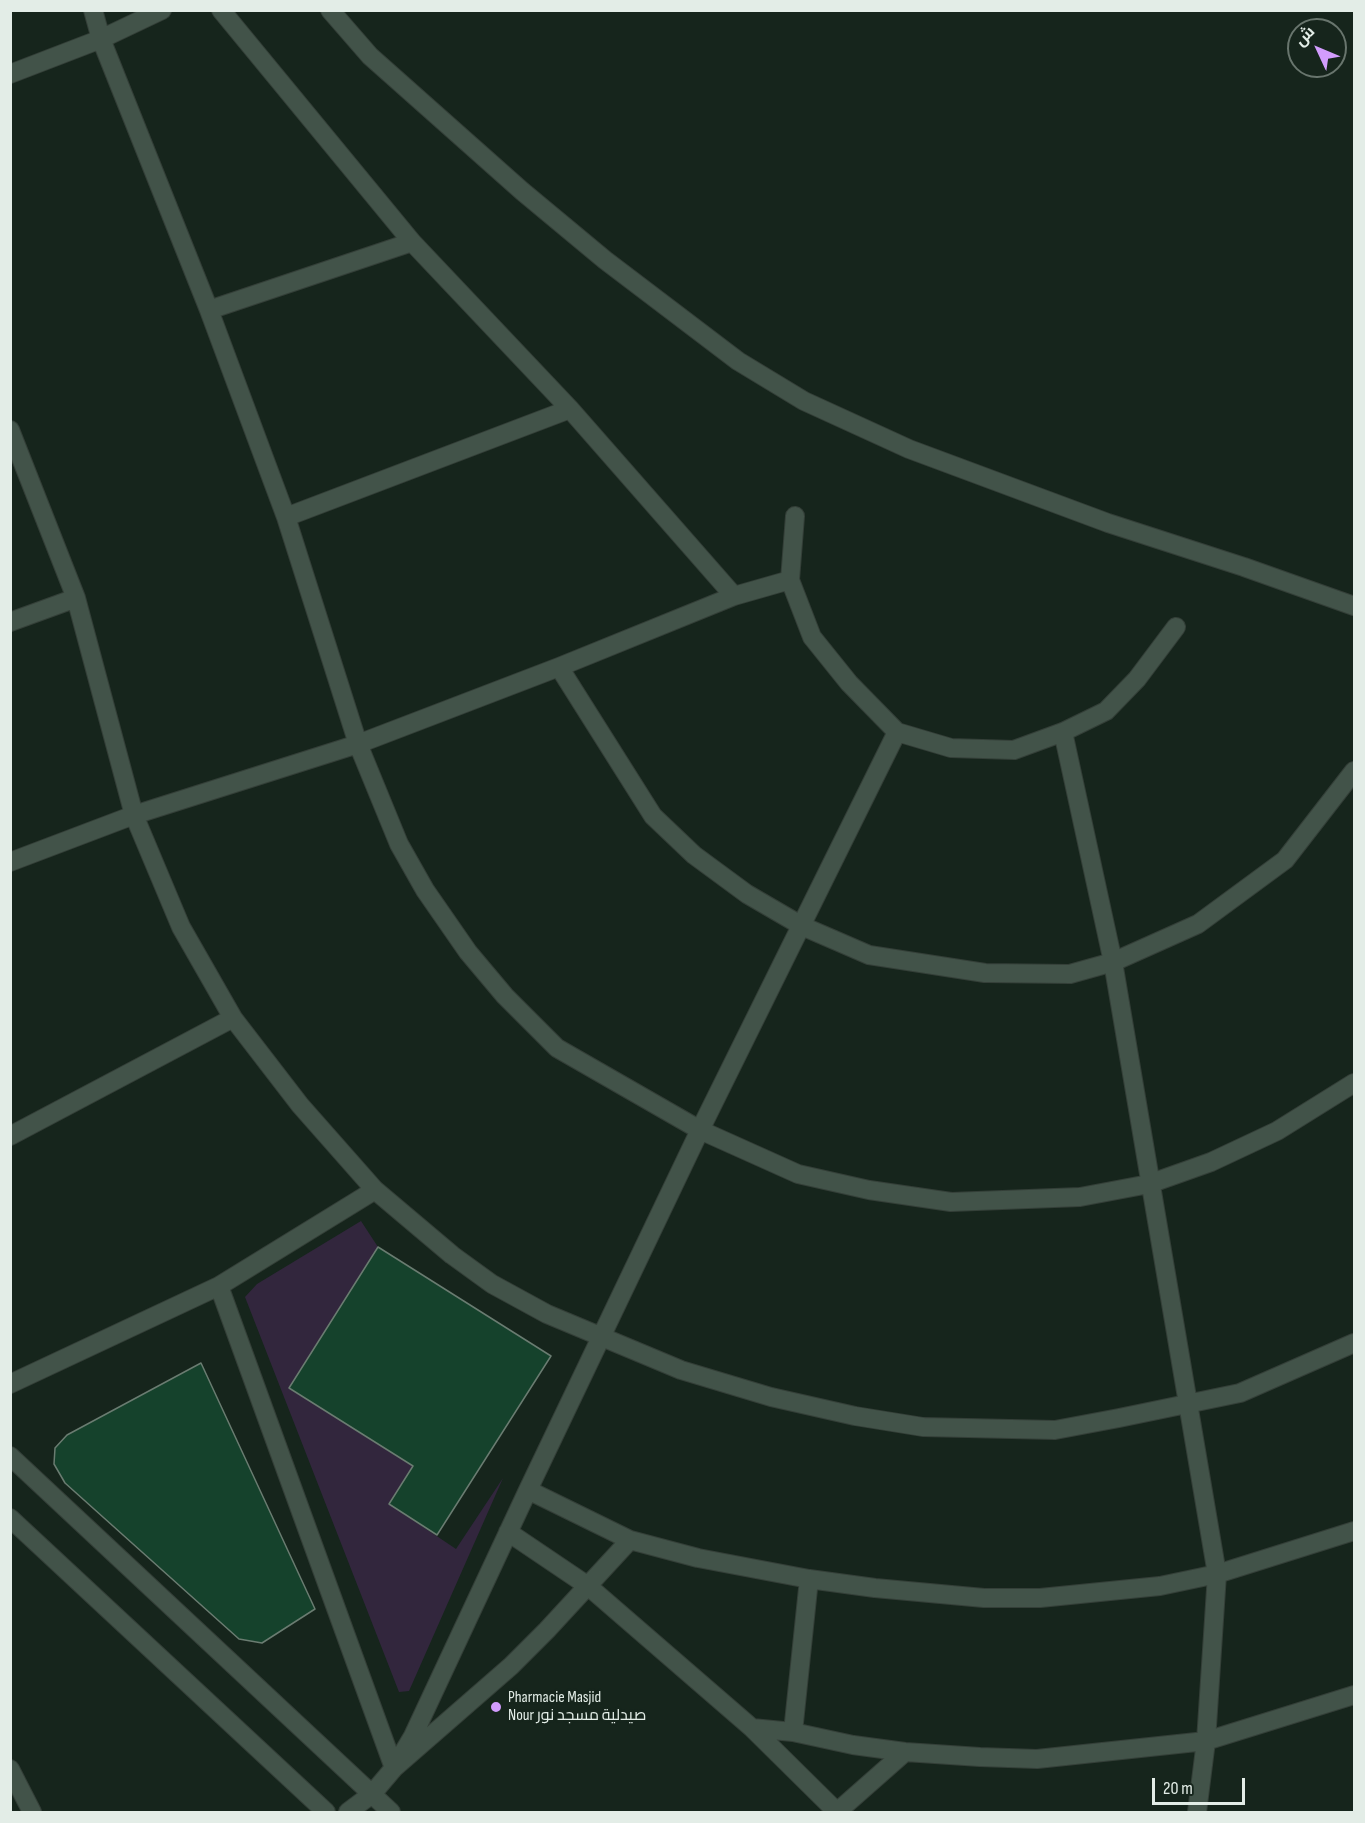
<!DOCTYPE html>
<meta charset="utf-8">
<style>
body{margin:0}
#map{position:relative;width:1365px;height:1823px;overflow:hidden;background:#16251c;font-family:"Sofia Sans Condensed",Cairo,sans-serif}
canvas{display:block}
.frame{position:absolute;inset:0;border:12px solid #e3ede7;pointer-events:none}
.north{position:absolute;left:1287px;top:18px;width:60px;height:60px;box-sizing:border-box;background:#16251c;border:2px solid #68756d;border-radius:50%;rotate:314deg;font-size:16px;font-weight:700;line-height:24px;text-align:center;color:#e3ede7}
.north::after{content:'';display:block;margin:auto;width:21px;height:27px;background:#d29cfd;clip-path:polygon(50% 0,100% 100%,50% 72%,0 100%)}
.scale{position:absolute;left:1152px;top:1778px;width:93px;height:27px;box-sizing:border-box;border:3px solid #e3ede7;border-top:0;padding-left:8px;font-size:18px;line-height:21px;white-space:nowrap;color:#e3ede7;-webkit-text-stroke:4px #16251c;paint-order:stroke}
</style>
<div id="map">
<canvas width="1365" height="1823"></canvas>
<div class="frame"></div>
<div class="north">ش</div>
<div class="scale">20 m</div>
</div>
<script>
const g = document.querySelector('canvas').getContext('2d');
g.lineJoin = 'round';
function fill(path, color) {
  g.fillStyle = color;
  g.fill(path, 'evenodd');
}
function shape(rows) {
  const path = new Path2D();
  for (const r of rows) {
    path.moveTo(r[0], r[1]);
    for (let i = 2; i < r.length; i += 2) path.lineTo(r[i], r[i + 1]);
  }
  return path;
}
function trace(path, color, width, dash) {
  g.strokeStyle = color;
  g.lineWidth = width;
  g.lineCap = dash ? 'butt' : 'round';
  g.setLineDash(dash || []);
  g.stroke(path);
}
function drawText(font, color, halo, rows, align = 'center') {
  g.font = font + ' "Sofia Sans Condensed",Cairo,sans-serif';
  g.lineWidth = 4.5;
  g.setLineDash([]);
  g.textBaseline = 'middle';
  g.strokeStyle = halo;
  g.fillStyle = color;
  for (const [text, x, y, turn = 0] of rows) {
    g.save();
    g.translate(x, y);
    g.rotate((+turn || 0) * Math.PI / 180);
    g.textAlign = isNaN(turn) ? turn : align;
    if (halo) g.strokeText(text, 0, 0);
    g.fillText(text, 0, 0);
    g.restore();
  }
}
fill(shape([
 [361,1221,378,1247,289,1388,413,1466,389,1504,456,1549,503,1478,409,1691,399,1692,245,1297,257,1284]
]), '#32263d');
const building = shape([
 [378,1247,551,1356,437,1535,389,1504,413,1466,289,1388,378,1247],
 [201,1363,315,1609,262,1643,239,1639,65,1483,54,1464,55,1448,67,1435,201,1363]
]);
fill(building, '#15422c');
trace(building, '#6a7c71', 1.5);
const minor = shape([
 [93,10,101,39,209,310,286,517,358,744,399,844,425,890,468,952,505,996,557,1048,700,1130,798,1174,869,1190,951,1202,1080,1197,1149,1184,1211,1162,1277,1131,1354,1083],
 [221,10,412,242,570,409,734,596],
 [330,10,370,56,522,191,605,260,738,361,804,401,909,449,1108,523,1244,567,1354,606],
 [10,74,101,39,162,10],
 [209,310,412,242],
 [10,430,76,598,134,815,181,927,233,1018,300,1105,375,1190,452,1255,492,1284,547,1314,681,1370,771,1397,855,1416,923,1427,1055,1430,1119,1418,1240,1393,1354,1343],
 [795,516,790,580,812,637,849,683,897,732,951,748,1014,750,1063,732,1106,711,1137,679,1176,627],
 [286,517,570,409],
 [10,622,76,598],
 [559,667,653,816,694,855,747,894,802,926,869,955,985,973,1070,974,1113,962,1198,924,1285,860,1354,771],
 [1063,732,1113,962,1217,1574,1206,1741,1197,1812],
 [10,862,134,815,358,744,559,667,734,596,790,580],
 [10,1136,233,1018],
 [219,1286,394,1768,511,1666,547,1630,630,1540],
 [10,1384,219,1286,375,1190],
 [10,1456,391,1812],
 [528,1490,630,1540,698,1558,809,1579,875,1588,984,1598,1040,1598,1160,1586,1217,1574,1354,1531],
 [10,1518,326,1812],
 [508,1532,588,1586,752,1728,837,1812],
 [752,1728,793,1732,853,1745,905,1752,980,1757,1037,1759,1206,1741,1354,1695],
 [793,1732,809,1579],
 [10,1769,32,1812],
 [348,1812,372,1794,394,1768,413,1736,528,1490,700,1130,897,732],
 [837,1812,905,1752]
]);
trace(minor, '#343f38', 20);
trace(minor, '#425349', 18);
for (const [x, y, r, color] of [
 [496,1707,6,"#d29cfd"]
]) {
  const dot = new Path2D();
  dot.arc(x, y, r, 0, 2 * Math.PI);
  g.fillStyle = color;
  g.fill(dot);
  trace(dot, '#16251c', 2);
}
drawText('16px', '#e3ede7', '#16251c', [
 ["Pharmacie Masjid",508,1698],
 ["Nour صيدلية مسجد نور",508,1716]
], 'left');
</script>
